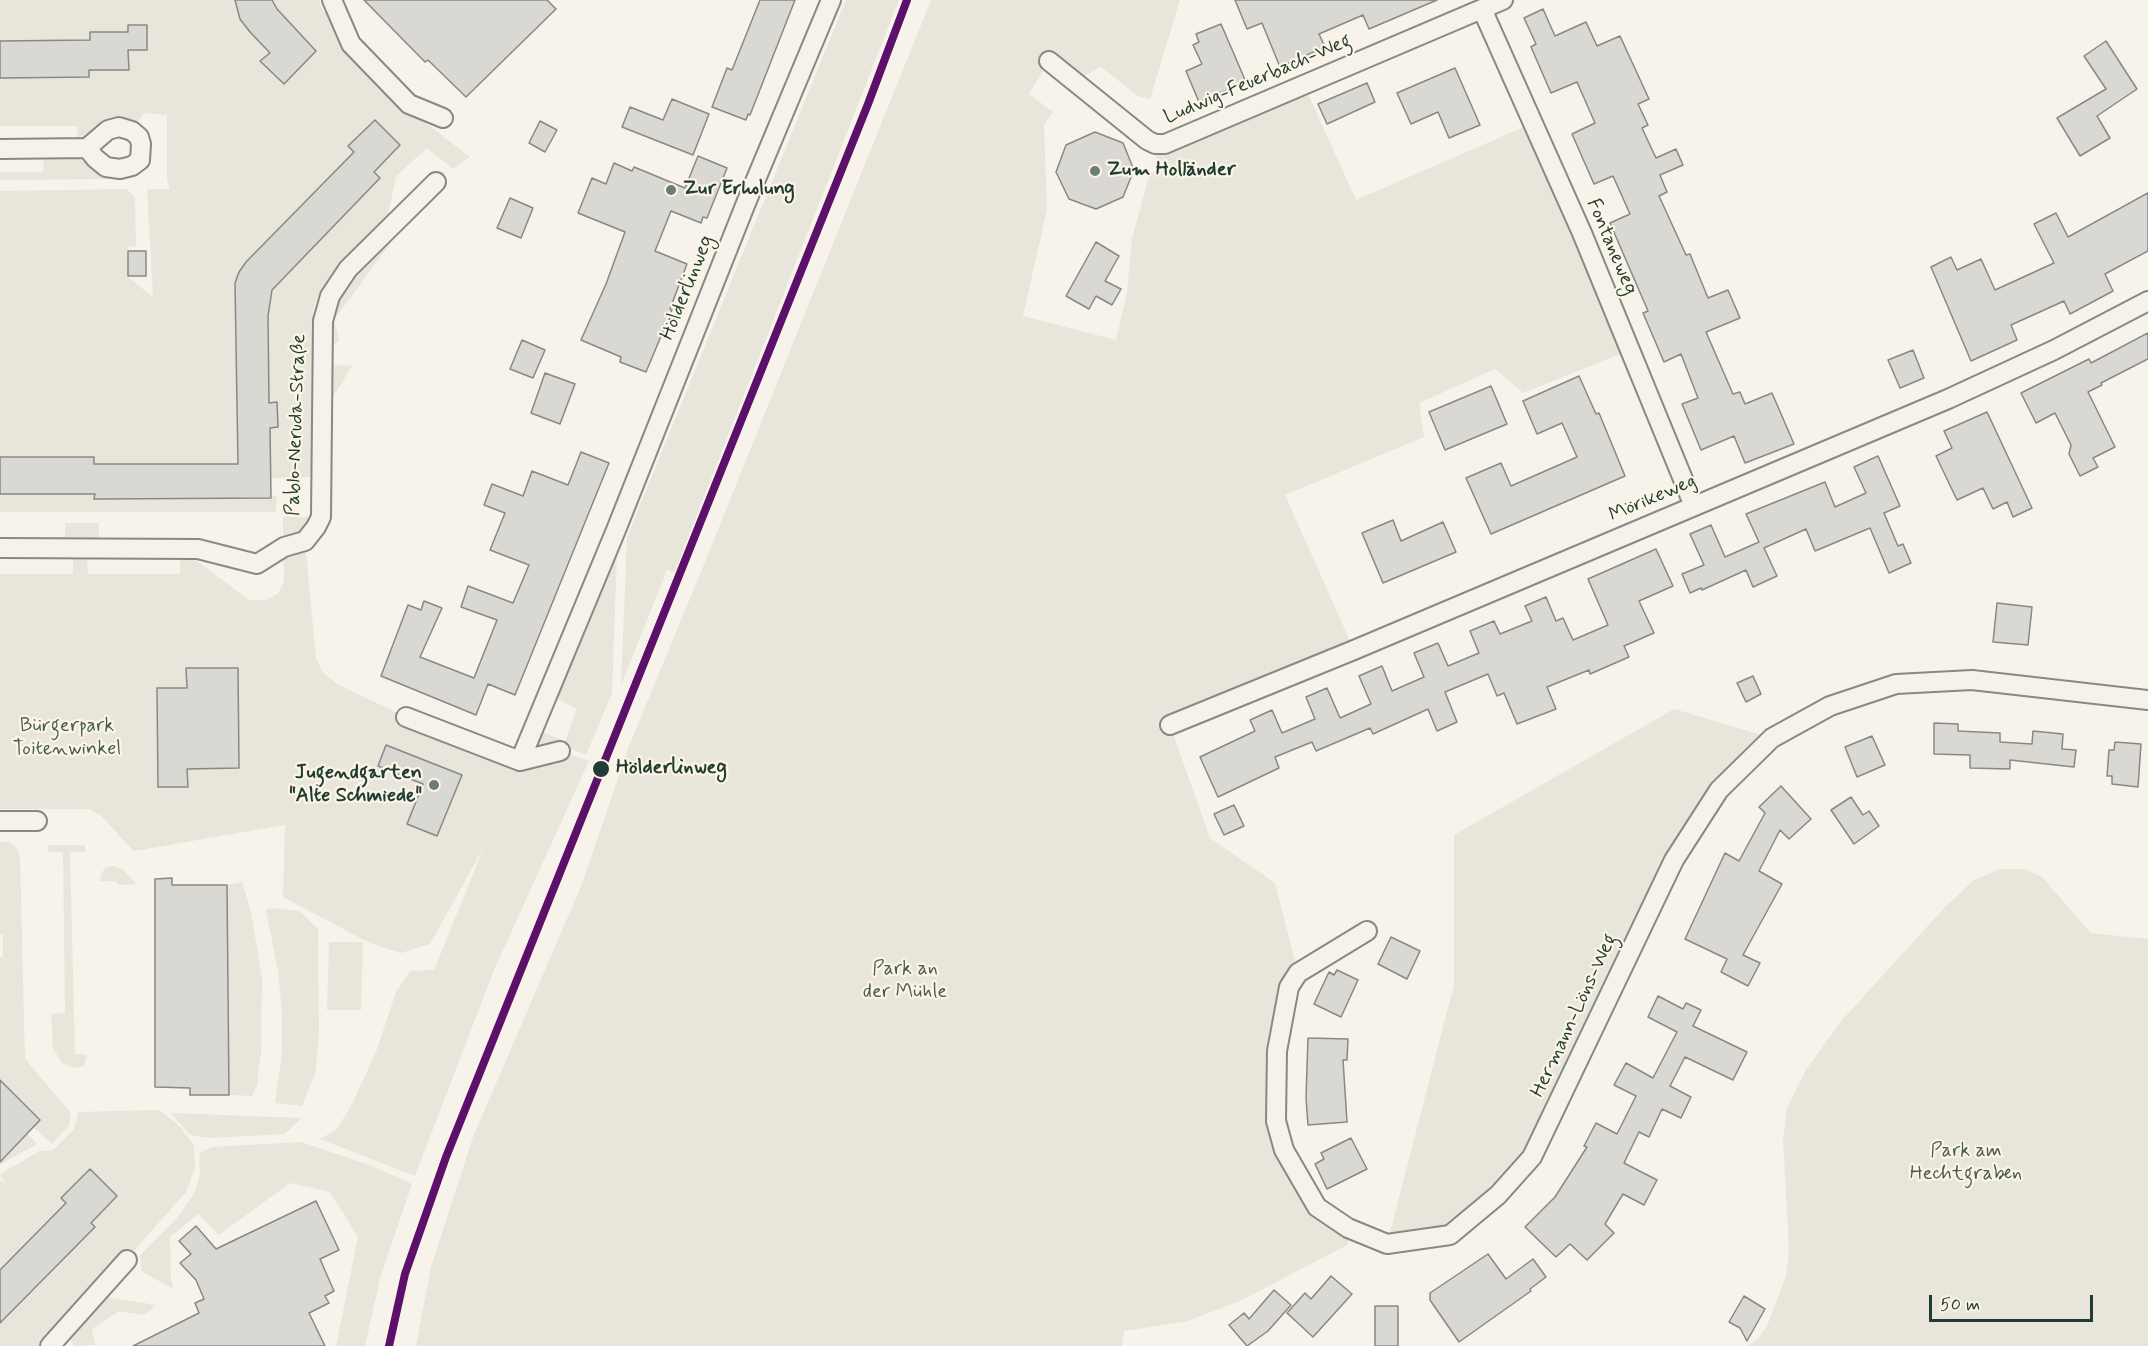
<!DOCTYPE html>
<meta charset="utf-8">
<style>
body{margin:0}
#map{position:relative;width:2148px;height:1346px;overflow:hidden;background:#f7f3ea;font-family:Mynerve,sans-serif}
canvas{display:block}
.scale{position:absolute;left:1929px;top:1295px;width:164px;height:27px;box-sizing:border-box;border:3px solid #1f3d34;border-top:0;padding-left:8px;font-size:18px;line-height:21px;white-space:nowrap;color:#1f3d34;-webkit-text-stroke:4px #fcf5e5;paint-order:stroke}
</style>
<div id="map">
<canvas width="2148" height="1346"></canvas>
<div class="scale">50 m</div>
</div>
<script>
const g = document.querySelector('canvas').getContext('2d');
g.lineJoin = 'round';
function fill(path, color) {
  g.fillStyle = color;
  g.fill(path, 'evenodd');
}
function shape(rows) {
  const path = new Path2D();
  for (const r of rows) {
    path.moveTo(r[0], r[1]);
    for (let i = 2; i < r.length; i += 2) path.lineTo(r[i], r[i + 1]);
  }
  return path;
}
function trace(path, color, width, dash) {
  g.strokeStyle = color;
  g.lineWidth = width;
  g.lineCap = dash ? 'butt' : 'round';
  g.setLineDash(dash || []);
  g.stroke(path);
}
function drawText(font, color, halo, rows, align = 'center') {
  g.font = font + ' Mynerve,sans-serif';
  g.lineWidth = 4.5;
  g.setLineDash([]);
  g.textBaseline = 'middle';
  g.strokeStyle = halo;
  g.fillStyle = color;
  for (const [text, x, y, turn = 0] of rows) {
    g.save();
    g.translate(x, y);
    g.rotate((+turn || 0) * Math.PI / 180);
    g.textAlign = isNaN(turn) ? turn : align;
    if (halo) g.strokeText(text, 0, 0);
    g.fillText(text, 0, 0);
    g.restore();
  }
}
fill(shape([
 [0,0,235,0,240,19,250,32,270,53,260,62,284,84,316,51,277,9,273,0,320,0,320,5,326,14,338,15,397,101,470,157,453,169,427,148,396,176,387,221,354,251,320,291,313,310,314,477,271,478,270,428,278,427,277,403,269,403,268,316,272,290,380,178,374,172,400,145,374,120,348,146,354,152,246,262,239,272,235,283,238,464,94,465,94,457,0,457,0,191,127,189,135,198,136,246,128,247,128,277,153,297,147,189,170,189,167,179,167,115,144,113,132,131,78,148,77,126,0,126,0,78,89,77,89,70,128,70,128,50,147,50,147,25,129,25,128,32,90,40,0,41],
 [846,0,899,0,674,573,667,570,621,685,627,537],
 [931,0,1180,0,1150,99,1138,96,1101,67,1075,81,1049,61,1029,94,1053,112,1044,125,1047,210,1023,316,1116,340,1127,292,1132,239,1148,179,1157,167,1155,144,1304,85,1356,200,1533,123,1630,350,1523,393,1495,369,1419,403,1424,437,1285,495,1354,650,1170,725,1210,838,1275,883,1298,973,1277,1051,1284,1150,1350,1237,1347,1245,1242,1300,1188,1321,1124,1331,1122,1346,416,1346,431,1267,473,1137,582,884,629,746,705,562],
 [44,158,78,158,108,179,0,180,0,172,43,172],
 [406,222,334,320,339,340,333,346,333,365,352,366,322,415,330,296],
 [0,494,95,494,95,499,271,498,271,496,277,496,276,512,0,512],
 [283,517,321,517,305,541,316,658,322,671,337,684,406,717,520,761,560,751,589,761,494,970,415,1176,320,1139,336,1130,350,1108,376,1052,396,992,410,971,434,970,484,847,430,944,401,953,370,943,283,897,285,825,134,851,100,815,89,809,0,809,0,574,73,574,73,559,87,559,88,574,180,574,180,559,194,559,249,600,266,600,278,594,284,581],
 [65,523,99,523,99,540,65,540],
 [612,551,617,552,612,693,586,755,561,745,531,752,540,731,565,741,577,709,554,697],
 [1674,709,1772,738,1719,790,1532,1157,1450,1235,1387,1244,1454,985,1454,835],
 [0,842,10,842,16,848,20,856,25,1059,71,1113,69,1126,52,1144,33,1127,40,1119,0,1080,0,957,3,957,3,934,0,934],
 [48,845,85,845,85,852,70,852,75,1054,87,1055,84,1066,73,1068,62,1063,53,1048,51,1014,65,1013,63,852,48,852],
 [113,866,122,869,137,884,119,885,115,881,100,881,101,874,105,868],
 [1999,869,2025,869,2042,877,2091,933,2148,939,2148,1346,1747,1346,1758,1339,1767,1326,1786,1276,1789,1251,1783,1140,1787,1108,1805,1071,1842,1020,1946,906,1973,881],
 [242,882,251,912,262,979,261,1053,257,1085,252,1096,229,1095,227,885],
 [271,908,299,911,318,929,319,1031,316,1071,302,1106,275,1103,282,1052,282,1013,278,971,266,910],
 [329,942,363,942,361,1010,327,1010],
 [155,1110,161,1111,179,1126,194,1145,195,1168,186,1192,50,1346,0,1346,0,1323,95,1227,91,1223,117,1196,90,1169,62,1199,66,1203,0,1270,0,1180,6,1185,0,1174,40,1151,52,1151,74,1129,78,1112],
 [171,1113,302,1118,285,1134,211,1138,190,1135],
 [27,1133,37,1144,0,1165,0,1148],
 [301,1142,372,1166,412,1184,381,1275,365,1346,336,1346,358,1237,330,1192,290,1183,219,1235,198,1214,170,1237,171,1281,174,1289,142,1272,140,1255,177,1218,195,1192,200,1174,199,1154,211,1147],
 [101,1296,156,1305,144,1315,119,1311,92,1329,95,1345,74,1346,68,1335]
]), '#e8e5da');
const building = shape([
 [235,0,272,0,277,9,316,51,284,84,260,61,270,53,250,32,240,19,235,0],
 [364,0,547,0,556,9,466,97,428,60,425,62,364,0],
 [760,0,795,0,750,115,748,114,746,120,712,107,727,68,732,70,760,0],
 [1235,0,1437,0,1369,29,1363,15,1319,34,1325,47,1280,67,1262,23,1247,29,1235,0],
 [1543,9,1555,36,1586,22,1597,46,1620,36,1649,99,1638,104,1648,125,1642,128,1656,158,1676,149,1683,165,1660,175,1667,192,1659,196,1686,255,1690,254,1708,298,1728,290,1740,318,1706,332,1733,394,1740,392,1745,404,1772,393,1794,444,1745,463,1734,436,1701,450,1682,404,1698,398,1681,354,1664,362,1643,313,1648,311,1610,223,1630,214,1613,176,1594,184,1572,134,1595,123,1577,82,1551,93,1531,47,1536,44,1524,18,1543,9],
 [1221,24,1246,82,1199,102,1186,71,1202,64,1193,45,1199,42,1196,34,1221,24],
 [128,25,147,25,147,50,128,50,129,70,89,70,89,77,0,78,0,41,90,40,90,32,128,32,128,25],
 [2106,41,2137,89,2097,116,2110,138,2080,156,2057,118,2106,89,2084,56,2106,41],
 [1455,68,1480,125,1449,138,1438,112,1411,124,1397,93,1455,68],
 [1367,83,1375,102,1327,124,1318,104,1367,83],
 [672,99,709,114,693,155,622,127,630,107,663,120,672,99],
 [375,120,400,145,374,172,380,178,272,290,268,316,269,403,277,402,278,427,270,428,271,498,94,499,95,494,0,494,0,457,94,457,94,464,238,464,235,283,239,272,246,262,354,152,348,146,375,120],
 [540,121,557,130,545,152,529,143,540,121],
 [1095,132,1123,143,1134,170,1123,197,1096,209,1069,199,1056,172,1066,145,1095,132],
 [698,156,727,168,707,218,703,217,701,223,671,211,655,251,687,264,670,309,672,310,646,372,620,362,621,357,581,340,606,284,625,232,578,213,592,178,606,184,614,163,632,171,634,167,685,188,698,156],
 [2148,193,2148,251,2105,274,2113,291,2070,314,2064,301,2011,325,2017,340,1971,361,1931,267,1951,257,1957,270,1981,259,1995,290,2054,263,2034,224,2056,213,2068,237,2148,193],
 [510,198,533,208,521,238,497,228,510,198],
 [1096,242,1119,256,1105,281,1121,289,1112,305,1096,296,1089,309,1066,296,1096,242],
 [128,251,146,251,146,276,128,276,128,251],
 [2148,333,2148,359,2101,383,2102,385,2088,392,2115,447,2093,458,2098,467,2080,476,2069,454,2071,445,2055,413,2036,423,2021,393,2089,359,2091,363,2148,333],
 [522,340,545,350,533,378,510,369,522,340],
 [1913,350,1924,378,1900,388,1888,360,1913,350],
 [545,373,575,384,560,424,531,413,545,373],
 [1579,376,1596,414,1599,413,1625,476,1491,534,1466,478,1501,463,1511,486,1577,457,1562,423,1537,434,1523,401,1579,376],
 [1491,386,1507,424,1445,450,1429,412,1491,386],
 [1987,412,2032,508,2013,517,2007,502,1993,509,1983,488,1957,500,1936,456,1952,448,1944,431,1987,412],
 [581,452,609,463,515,695,488,684,476,715,381,676,408,605,421,610,424,601,442,608,420,657,474,678,497,620,461,607,468,586,513,603,529,565,490,550,505,513,484,505,492,484,523,496,532,471,568,485,581,452],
 [1878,456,1900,506,1884,513,1898,546,1903,544,1911,563,1889,573,1870,528,1815,551,1806,529,1764,548,1777,576,1753,587,1746,570,1702,590,1701,588,1690,593,1682,574,1704,565,1690,534,1711,525,1725,557,1759,542,1746,514,1825,482,1835,507,1866,493,1854,467,1878,456],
 [1393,520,1401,541,1443,522,1456,552,1383,583,1362,533,1393,520],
 [1656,549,1673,586,1639,601,1654,633,1624,646,1629,657,1590,674,1589,670,1547,687,1556,709,1517,724,1504,693,1497,696,1488,674,1445,692,1457,722,1437,731,1428,709,1373,734,1370,728,1316,751,1312,742,1275,757,1279,768,1218,797,1200,757,1255,731,1250,720,1272,710,1282,733,1315,719,1306,697,1327,688,1340,718,1371,704,1359,676,1382,666,1392,691,1424,677,1414,653,1438,643,1448,666,1479,653,1470,631,1494,621,1500,634,1532,621,1525,606,1546,597,1556,621,1563,618,1573,640,1608,625,1588,579,1656,549],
 [1997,603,2032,607,2028,645,1993,642,1997,603],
 [186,668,238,668,239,768,187,769,188,787,158,787,157,688,187,688,186,668],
 [1753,676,1761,694,1746,702,1737,683,1753,676],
 [1934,723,1958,724,1958,731,2000,733,2000,742,2032,744,2033,731,2063,734,2062,749,2076,750,2074,767,2010,760,2010,769,1970,768,1970,755,1934,754,1934,723],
 [1872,736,1885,765,1857,777,1845,747,1872,736],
 [2115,742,2141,744,2138,787,2112,784,2112,776,2107,776,2109,750,2114,750,2115,742],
 [386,745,462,775,437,836,407,824,423,784,378,766,386,745],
 [1781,786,1811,819,1789,839,1780,830,1759,871,1782,884,1743,955,1760,963,1748,986,1721,972,1727,959,1685,939,1725,853,1739,861,1765,813,1759,807,1781,786],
 [1851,797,1863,815,1869,811,1879,826,1854,844,1831,810,1851,797],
 [1234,805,1244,826,1224,835,1214,814,1234,805],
 [172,878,172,885,227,885,229,1095,190,1095,190,1088,155,1087,155,879,172,878],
 [1391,937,1420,951,1407,979,1378,964,1391,937],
 [1337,970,1358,980,1341,1017,1314,1004,1329,972,1334,975,1337,970],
 [1658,996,1683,1009,1686,1003,1701,1010,1693,1026,1747,1052,1733,1080,1685,1057,1670,1086,1691,1097,1681,1118,1662,1109,1649,1137,1639,1132,1624,1163,1657,1180,1644,1205,1623,1194,1605,1224,1614,1233,1587,1260,1570,1244,1556,1257,1525,1227,1555,1197,1587,1147,1584,1146,1596,1123,1617,1134,1636,1096,1614,1085,1626,1063,1653,1078,1677,1032,1648,1017,1658,996],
 [1308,1038,1348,1039,1347,1060,1343,1060,1347,1122,1308,1125,1306,1098,1308,1038],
 [0,1080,40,1120,0,1162,0,1080],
 [1351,1138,1367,1169,1327,1189,1315,1164,1324,1159,1321,1153,1351,1138],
 [90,1169,117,1196,91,1223,95,1227,0,1323,0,1270,66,1203,61,1198,90,1169],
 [316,1201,339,1250,320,1259,334,1291,325,1296,329,1303,309,1313,325,1346,133,1346,199,1313,195,1303,204,1299,196,1280,180,1263,191,1254,179,1241,196,1226,216,1249,316,1201],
 [1488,1254,1506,1279,1533,1259,1546,1277,1530,1289,1531,1291,1459,1342,1430,1300,1430,1293,1488,1254],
 [1331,1276,1352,1294,1313,1337,1287,1313,1305,1293,1311,1299,1331,1276],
 [1274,1290,1291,1305,1268,1331,1247,1346,1229,1325,1244,1313,1249,1319,1274,1290],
 [1744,1296,1765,1309,1747,1341,1740,1328,1729,1322,1744,1296],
 [1375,1306,1398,1306,1398,1346,1375,1346,1375,1306]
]);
fill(building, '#dad8d2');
trace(building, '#868984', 1.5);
const minor = shape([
 [332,0,351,44,409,104,443,118],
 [1482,9,1582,233,1694,506],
 [1049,61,1147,140,1155,144,1165,144,1503,0],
 [0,149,87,148,108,130,119,127,132,131,139,137,141,144,140,160,132,166,120,169,106,167,95,158,87,148],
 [0,548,198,549,257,564,284,547,305,541,316,527,321,517,323,321,330,296,348,269,436,182],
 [406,717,520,761,560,751],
 [1170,725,1354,650,1948,399,2054,350,2148,301],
 [520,761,616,530,746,203,831,0],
 [0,821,37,821],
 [1367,931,1298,973,1289,987,1277,1051,1276,1121,1284,1150,1317,1207,1348,1228,1387,1244,1450,1235,1498,1195,1532,1157,1674,860,1719,790,1772,738,1830,706,1896,684,1972,680,2148,700],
 [50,1346,127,1260]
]);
trace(minor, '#868984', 22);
trace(minor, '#f5f2ec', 18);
trace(shape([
 [389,1346,405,1274,446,1157,868,104,907,0]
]), '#5d106a', 8);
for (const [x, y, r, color] of [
 [1095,171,6,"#6b7d74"],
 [671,190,6,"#6b7d74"],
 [601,769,9,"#1f3d34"],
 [434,785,6,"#6b7d74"]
]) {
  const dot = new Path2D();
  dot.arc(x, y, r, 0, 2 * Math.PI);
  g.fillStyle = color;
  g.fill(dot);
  trace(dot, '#fcf5e5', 2);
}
drawText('20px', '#1f3d34', '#fcf5e5', [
 ["Ludwig-Feuerbach-Weg",1258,80,-23],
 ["Fontaneweg",1611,247,67],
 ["Hölderlinweg",688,288,-68],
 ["Pablo-Neruda-Straße",297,425,-88],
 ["Mörikeweg",1653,499,-23],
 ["Hermann-Löns-Weg",1575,1016,-65]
]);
drawText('bold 20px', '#1f3d34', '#fcf5e5', [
 ["Zum Holländer",1107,171],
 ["Zur Erholung",683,190],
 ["Jugendgarten",422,774,"right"],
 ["\"Alte Schmiede\"",422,797,"right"]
], 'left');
drawText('20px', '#455c52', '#fcf5e5', [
 ["Bürgerpark",67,727],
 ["Toitenwinkel",67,750],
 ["Park an",905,970],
 ["der Mühle",905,993],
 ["Park am",1966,1152],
 ["Hechtgraben",1966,1175]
]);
drawText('bold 20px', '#1f3d34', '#fcf5e5', [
 ["Hölderlinweg",616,769]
], 'left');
</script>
